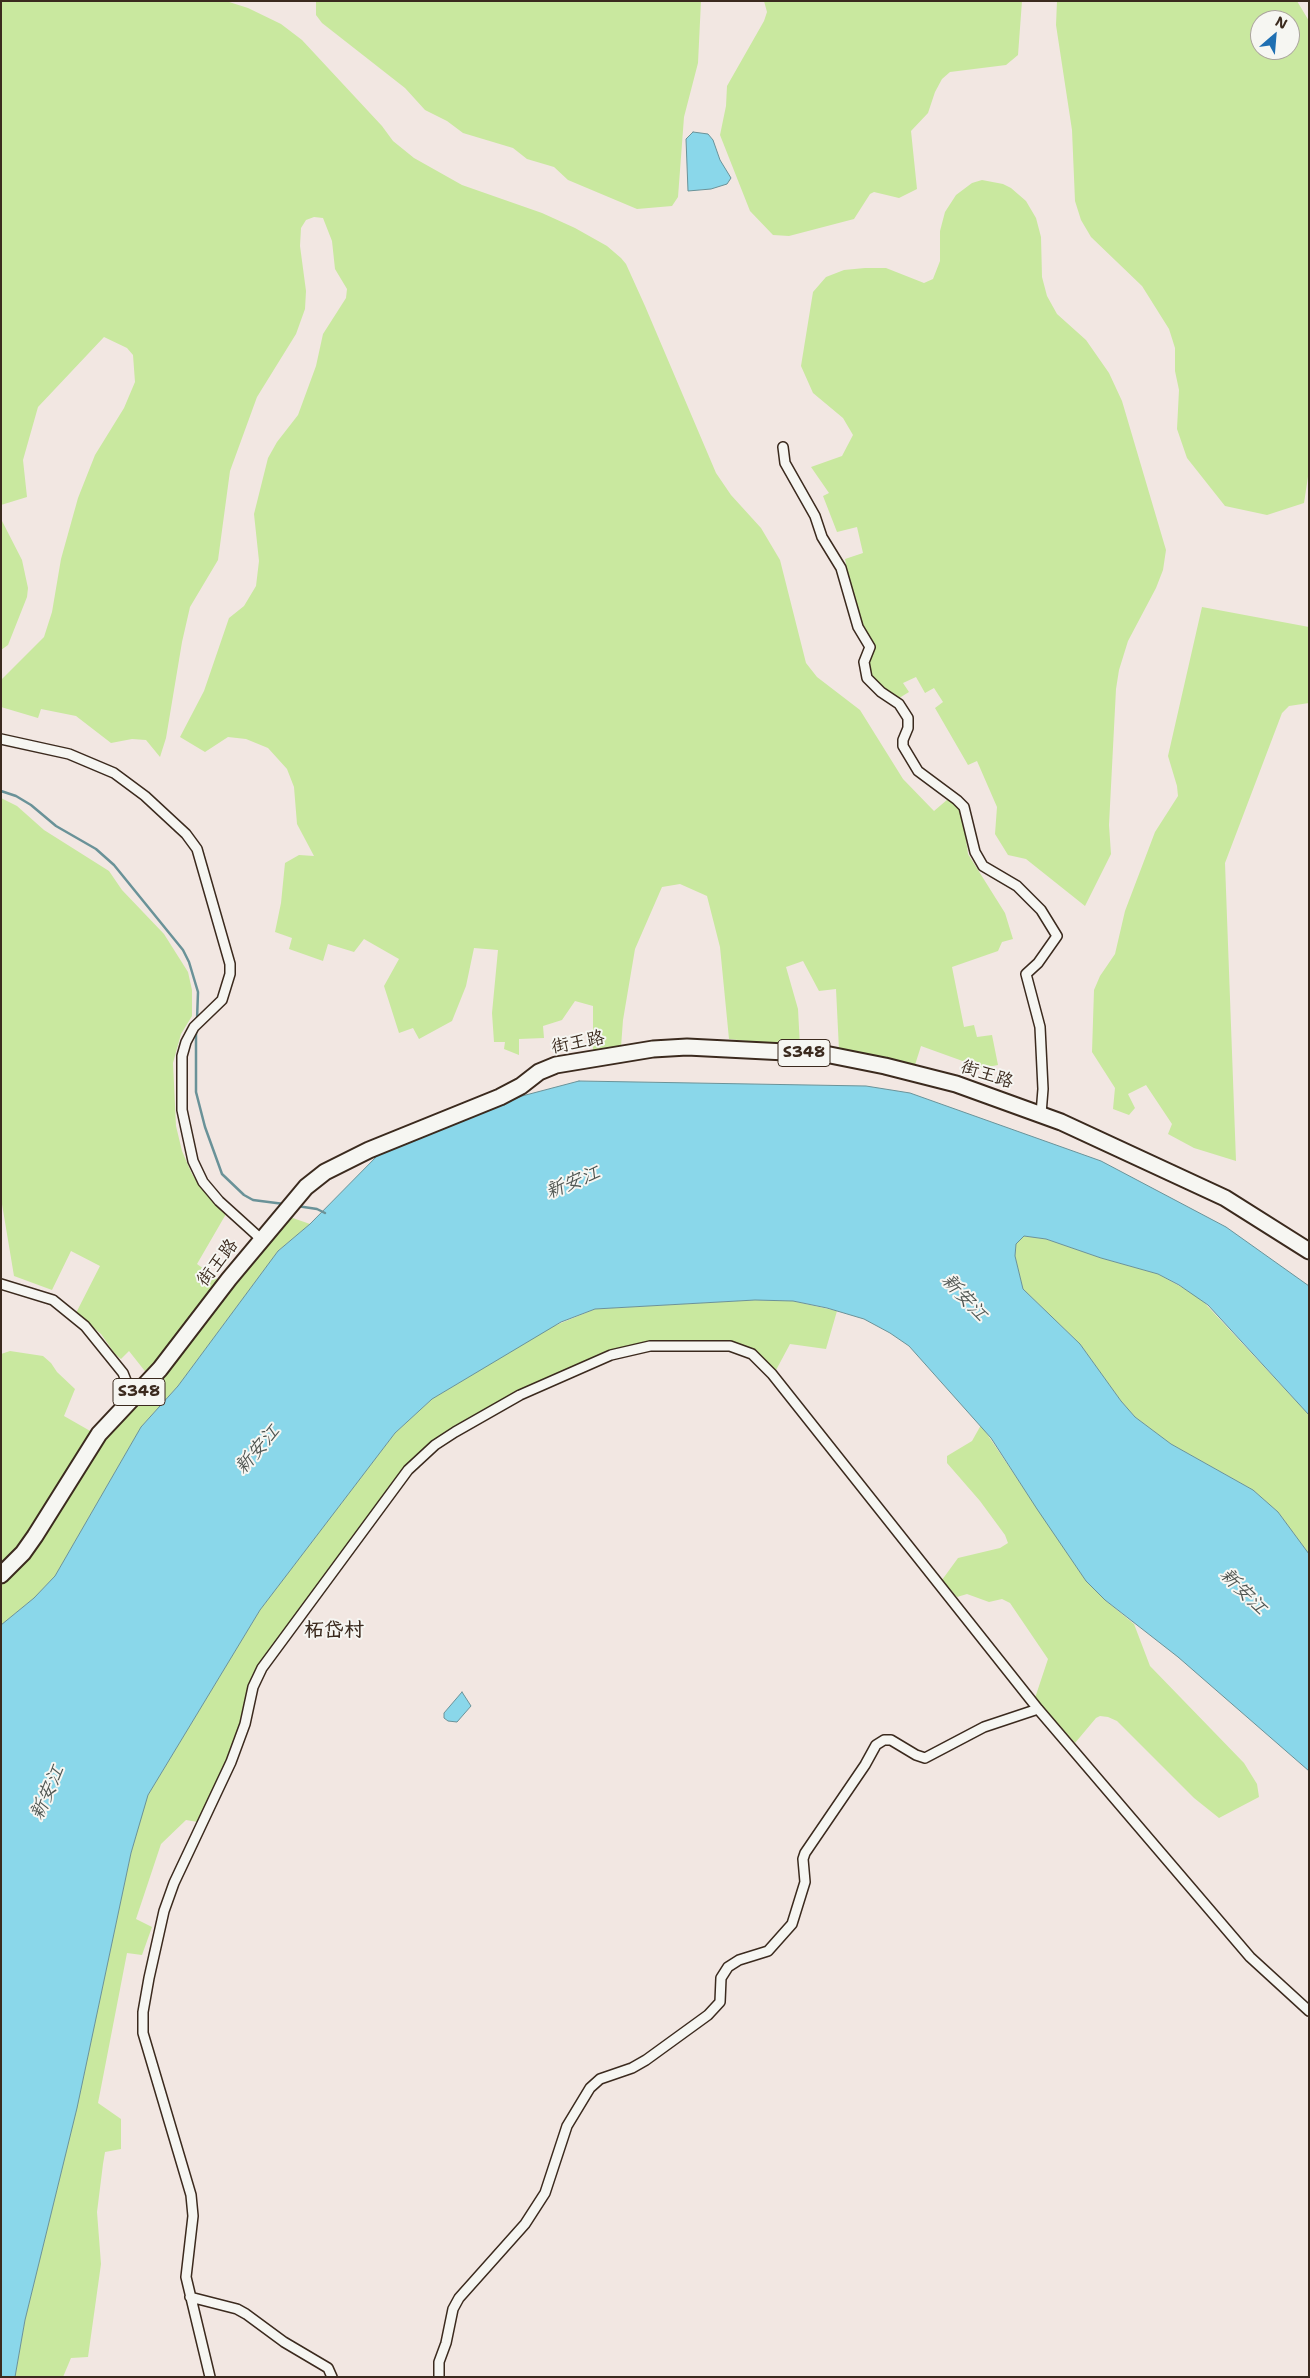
<!DOCTYPE html>
<meta charset="utf-8">
<style>
body{margin:0}
#map{position:relative;width:1310px;height:2378px;overflow:hidden;background:#f2e7e2;font-family:"Shantell Sans",sans-serif}
canvas{display:block}
.frame{position:absolute;inset:0;border:2px solid #3b2a1e;pointer-events:none}
.north{position:absolute;left:1250px;top:10px;width:50px;height:50px;box-sizing:border-box;background:#f6f6f2;border:1px solid #aba49d;border-radius:50%;rotate:27deg;font-size:14px;font-weight:700;line-height:20px;text-align:center;color:#3b2a1e}
.north::after{content:'';display:block;margin:auto;width:18px;height:22px;background:#1f6fb2;clip-path:polygon(50% 0,100% 100%,50% 72%,0 100%)}
</style>
<div id="map">
<canvas width="1310" height="2378"></canvas>
<div class="frame"></div>
<div class="north">N</div>
</div>
<script>
const g = document.querySelector('canvas').getContext('2d');
g.lineJoin = 'round';
function fill(path, color) {
  g.fillStyle = color;
  g.fill(path, 'evenodd');
}
function shape(rows) {
  const path = new Path2D();
  for (const r of rows) {
    path.moveTo(r[0], r[1]);
    for (let i = 2; i < r.length; i += 2) path.lineTo(r[i], r[i + 1]);
  }
  return path;
}
function trace(path, color, width, dash) {
  g.strokeStyle = color;
  g.lineWidth = width;
  g.lineCap = dash ? 'butt' : 'round';
  g.setLineDash(dash || []);
  g.stroke(path);
}
function drawText(font, color, halo, rows, align = 'center') {
  g.font = font + ' "Shantell Sans","LXGW WenKai TC",sans-serif';
  g.lineWidth = 4;
  g.setLineDash([]);
  g.textBaseline = 'middle';
  g.strokeStyle = halo;
  g.fillStyle = color;
  for (const [text, x, y, turn = 0] of rows) {
    g.save();
    g.translate(x, y);
    g.rotate((+turn || 0) * Math.PI / 180);
    g.textAlign = isNaN(turn) ? turn : align;
    if (halo) g.strokeText(text, 0, 0);
    g.fillText(text, 0, 0);
    g.restore();
  }
}
fill(shape([
 [1,1,226,1,248,8,281,24,302,40,382,126,393,141,414,158,462,185,542,213,575,228,607,246,621,258,626,264,645,306,716,473,731,495,761,528,780,560,806,663,817,677,860,710,903,779,934,811,948,799,962,809,968,854,1005,913,1013,939,1002,942,998,951,952,967,964,1027,974,1025,977,1037,992,1035,998,1065,982,1068,921,1046,915,1065,839,1050,836,989,819,991,803,961,786,967,798,1009,800,1047,729,1039,720,947,707,896,680,884,662,887,635,949,623,1020,621,1047,593,1051,593,1006,575,1001,562,1020,543,1026,544,1038,519,1039,519,1055,504,1049,505,1042,494,1042,492,1013,498,950,474,948,466,986,452,1021,419,1039,413,1028,399,1033,384,986,399,959,364,939,354,952,328,944,323,961,289,949,292,938,275,932,281,903,285,863,299,855,314,856,297,824,294,787,287,769,268,748,246,739,228,737,205,752,180,737,204,691,229,618,244,606,256,586,259,561,254,514,268,458,277,442,298,415,316,366,323,334,346,298,347,289,335,269,332,241,323,218,314,217,306,220,301,228,300,246,306,291,305,309,296,334,257,397,230,471,218,560,190,607,182,642,166,738,160,757,146,740,132,739,111,743,76,716,41,709,38,718,1,707,1,680,44,637,52,612,61,559,78,498,95,455,124,408,135,382,133,355,127,348,104,337,38,407,23,460,27,497,1,505],
 [316,1,701,1,698,63,684,117,678,197,672,206,637,209,568,180,554,167,527,159,513,148,463,133,447,121,425,110,405,88,322,23,316,15],
 [764,1,1022,1,1018,55,1006,65,950,72,942,79,935,92,928,113,911,131,917,189,899,198,874,192,870,194,854,219,789,236,773,235,750,211,720,135,726,106,727,86,764,21,767,12],
 [1057,1,1297,1,1309,21,1309,470,1304,503,1267,515,1225,506,1187,458,1177,429,1179,390,1175,371,1175,348,1169,329,1142,286,1091,237,1081,220,1075,201,1072,130,1056,25],
 [1260,20,1290,20,1290,50,1260,50],
 [982,180,1003,184,1011,188,1026,201,1036,218,1041,237,1042,277,1047,296,1057,314,1086,340,1109,373,1122,401,1166,550,1163,570,1156,588,1128,641,1119,670,1116,689,1109,825,1111,854,1085,906,1026,859,1008,855,995,834,997,807,977,761,968,765,935,708,943,702,934,688,925,693,916,677,903,683,909,692,896,700,869,678,863,631,855,608,845,559,863,553,857,527,837,532,823,496,829,493,811,467,842,456,853,435,843,418,813,393,801,366,813,292,826,277,844,270,865,268,886,268,924,283,933,279,940,261,940,231,945,212,956,195,972,183],
 [1,519,22,560,28,588,27,597,8,645,1,650],
 [1202,607,1309,627,1309,703,1289,706,1282,713,1225,863,1236,1161,1194,1148,1168,1134,1172,1124,1146,1085,1128,1094,1135,1108,1129,1115,1113,1109,1115,1088,1092,1052,1094,990,1100,976,1115,954,1125,911,1155,832,1178,796,1177,786,1168,756],
 [1,798,17,806,44,830,109,871,122,890,164,934,188,972,192,990,192,1016,181,1034,173,1063,176,1126,182,1151,192,1174,207,1195,226,1214,197,1264,219,1280,148,1375,129,1351,121,1359,115,1354,101,1334,76,1313,100,1266,71,1251,52,1290,14,1276,1,1198],
 [287,1216,310,1224,278,1251,178,1386,141,1427,55,1576,34,1598,1,1625,1,1581,89,1457],
 [1024,1236,1046,1239,1101,1258,1158,1274,1199,1297,1309,1415,1309,1554,1278,1512,1253,1490,1171,1444,1135,1417,1121,1401,1080,1344,1023,1289,1015,1256,1016,1244],
 [755,1300,793,1301,837,1311,826,1349,790,1344,775,1372,746,1347,735,1343,649,1343,595,1356,507,1399,441,1438,408,1464,265,1656,253,1677,239,1735,198,1822,186,1820,161,1844,136,1919,152,1927,142,1955,127,1953,98,2103,121,2119,121,2149,105,2152,103,2164,97,2212,101,2264,88,2357,71,2358,63,2377,15,2377,25,2320,77,2107,131,1853,143,1806,148,1795,260,1610,395,1433,432,1399,549,1328,595,1309],
 [10,1351,43,1356,51,1363,57,1372,75,1389,64,1416,92,1432,29,1534,1,1565,1,1354],
 [981,1425,1086,1581,1105,1600,1134,1624,1150,1666,1244,1763,1257,1784,1259,1797,1219,1818,1194,1798,1117,1721,1108,1717,1100,1716,1096,1718,1075,1743,1035,1698,1048,1659,1010,1603,1002,1599,989,1602,967,1594,957,1597,942,1580,958,1558,1000,1548,1008,1543,1005,1535,980,1501,947,1463,947,1456,972,1441]
]), '#c9e89f');
const water = shape([
 [693,132,708,134,713,140,720,160,731,178,727,184,711,189,688,191,686,139,693,132],
 [579,1081,866,1086,910,1093,1101,1161,1226,1227,1309,1286,1309,1415,1208,1305,1179,1285,1158,1274,1101,1258,1046,1239,1024,1236,1016,1244,1015,1256,1023,1289,1080,1344,1121,1401,1135,1417,1171,1444,1253,1490,1278,1512,1309,1554,1309,1771,1178,1657,1105,1600,1086,1581,1037,1509,991,1438,909,1346,890,1333,864,1319,827,1308,793,1301,755,1300,595,1309,561,1322,432,1399,395,1433,260,1610,148,1795,131,1853,77,2108,25,2320,15,2377,1,2377,1,1625,34,1598,55,1576,141,1427,178,1386,278,1251,310,1224,380,1153,522,1096,579,1081],
 [462,1692,471,1706,457,1722,448,1721,444,1718,444,1713,462,1692]
]);
fill(water, '#8ad7ea');
trace(water, '#6a9298', 1);
trace(shape([
 [1,791,16,796,31,805,56,826,96,849,114,865,183,950,189,962,198,992,197,1020],
 [196,1031,196,1092,205,1127,222,1174,244,1195,253,1200,284,1204],
 [297,1206,317,1209,325,1213]
]), '#6a9298', 2.5);
const street = shape([
 [783,447,785,463,815,516,822,537,841,568,858,627,870,647,864,662,867,678,881,692,899,704,908,718,908,728,903,740,903,746,918,771,957,800,964,807,975,852,983,866,1017,886,1041,910,1057,936,1038,963,1026,974,1040,1027,1043,1089,1041,1114],
 [1,739,69,754,114,773,145,796,186,834,197,849,230,964,230,974,222,1000,194,1027,186,1042,182,1056,182,1110,193,1161,203,1182,219,1201,261,1239],
 [1,1284,53,1300,85,1326,123,1373,133,1398],
 [190,2297,237,2309,246,2314,284,2342,328,2368,332,2377],
 [210,2377,186,2277,193,2216,191,2195,143,2033,143,2012,149,1978,164,1911,174,1883,231,1762,245,1724,253,1687,262,1668,408,1470,435,1445,455,1432,520,1395,611,1355,650,1346,730,1346,752,1354,772,1374,1038,1709,1250,1957,1309,2011],
 [439,2377,439,2362,446,2343,453,2309,459,2298,525,2224,545,2193,567,2126,590,2088,600,2079,632,2068,646,2060,708,2015,720,2002,721,1978,728,1967,739,1960,768,1951,792,1924,805,1882,803,1859,805,1853,865,1765,876,1745,884,1740,891,1740,916,1755,925,1758,984,1727,1038,1709]
]);
const primary = shape([
 [1,1575,23,1553,35,1536,99,1434,160,1369,229,1279,306,1187,325,1172,369,1150,500,1097,521,1086,539,1072,556,1065,653,1049,687,1047,825,1054,885,1066,956,1084,1061,1122,1225,1198,1309,1251]
]);
trace(street, '#3b2a1e', 12);
trace(primary, '#3b2a1e', 19);
trace(street, '#f6f6f2', 9);
trace(primary, '#f6f6f2', 15);
for (const [x, y, w] of [
 [804,1053,52],
 [139,1392,52]
]) {
  const box = new Path2D();
  box.roundRect(x - w / 2, y - 13.5, w, 27, 4);
  g.fillStyle = '#f6f6f2';
  g.fill(box);
  trace(box, '#3b2a1e', 1);
}
drawText('bold 16px', '#3b2a1e', null, [
 ["S348",804,1053],
 ["S348",139,1392]
]);
drawText('18px', '#3b2a1e', '#f6f6f2', [
 ["街王路",578,1043,-11],
 ["街王路",987,1075,18],
 ["街王路",218,1263,-52]
]);
drawText('italic 19px', '#4f5551', '#f6f6f2', [
 ["新安江",573,1183,-22],
 ["新安江",964,1298,47],
 ["新安江",258,1450,-49],
 ["新安江",1243,1592,45],
 ["新安江",48,1793,-66]
]);
drawText('bold 20px', '#3b2a1e', '#f6f6f2', [
 ["柘岱村",334,1631]
]);
</script>
